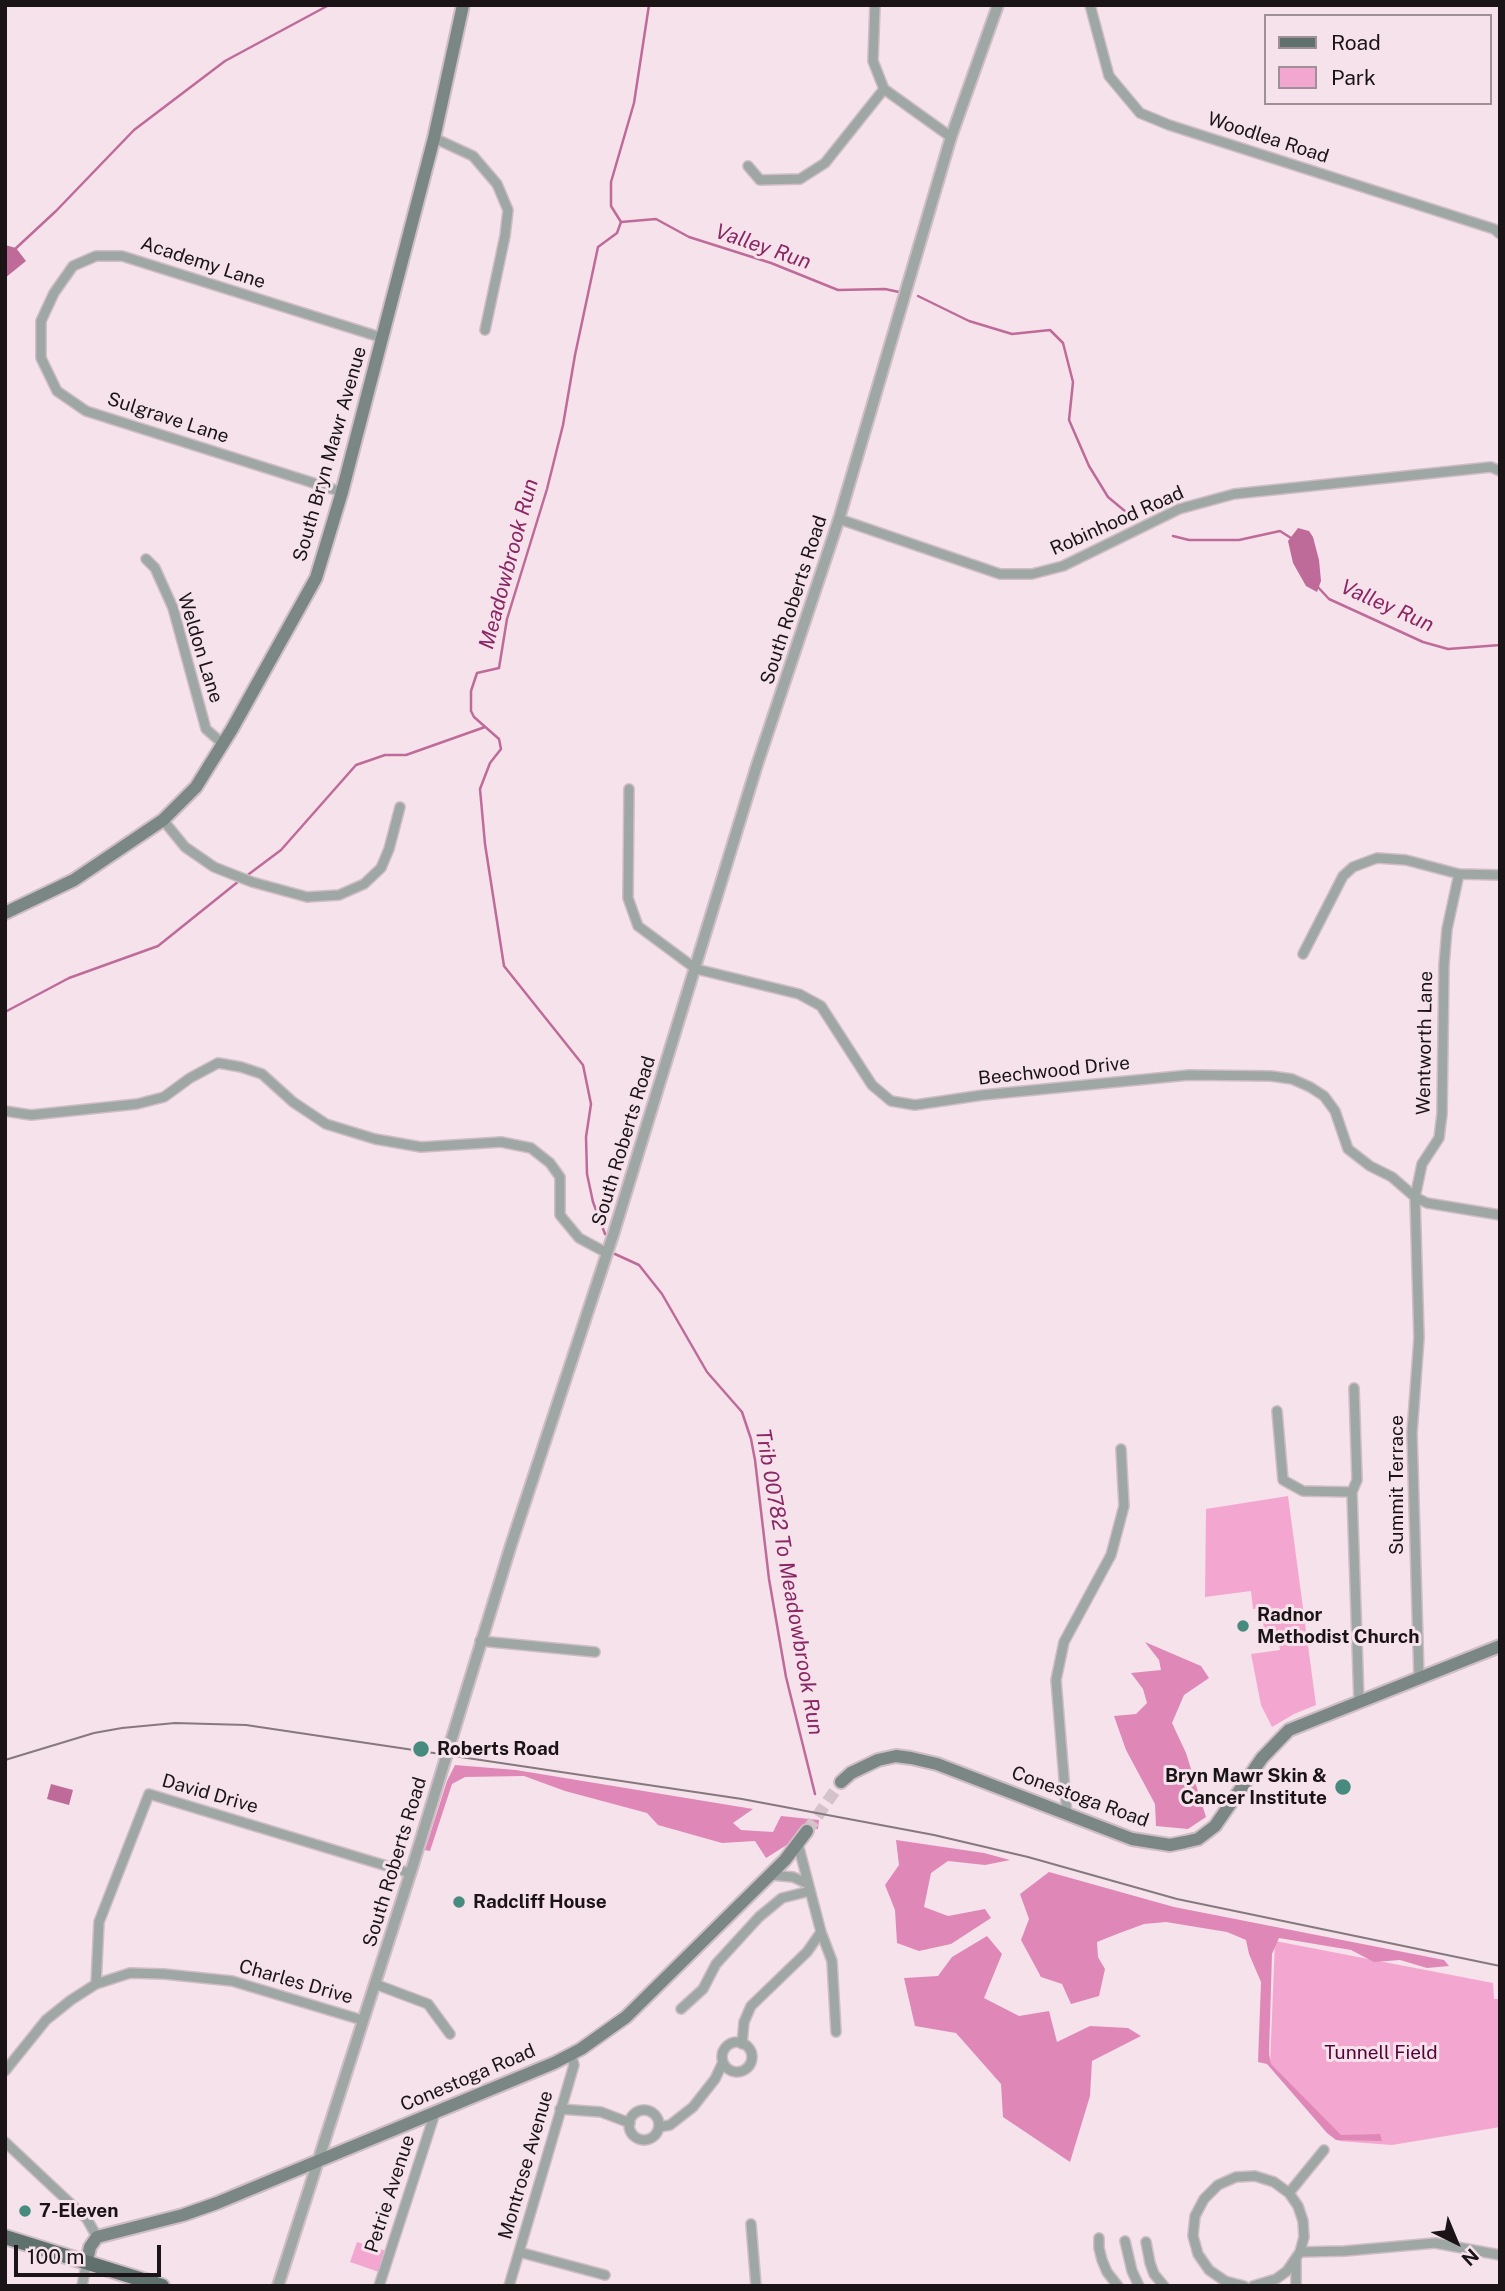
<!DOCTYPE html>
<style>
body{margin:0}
#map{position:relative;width:1505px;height:2291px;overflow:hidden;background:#f5e2eb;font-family:"Public Sans",sans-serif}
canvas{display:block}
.frame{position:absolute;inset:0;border:7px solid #1a1417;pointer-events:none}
.legend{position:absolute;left:1264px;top:14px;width:228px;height:91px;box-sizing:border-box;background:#f5e2eb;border:2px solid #9d9096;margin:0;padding:9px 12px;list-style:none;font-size:21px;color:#1a1417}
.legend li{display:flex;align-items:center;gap:14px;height:35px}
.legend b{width:35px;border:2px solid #9d9096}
.north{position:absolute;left:1421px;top:2207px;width:70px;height:70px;-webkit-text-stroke:5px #f5e2eb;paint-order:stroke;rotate:137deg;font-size:19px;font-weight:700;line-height:28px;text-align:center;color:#1a1417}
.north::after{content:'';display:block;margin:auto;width:24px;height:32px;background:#1a1417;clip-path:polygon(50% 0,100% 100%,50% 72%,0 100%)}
.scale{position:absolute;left:14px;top:2245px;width:147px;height:32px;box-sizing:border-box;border:4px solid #1a1417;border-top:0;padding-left:9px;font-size:21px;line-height:24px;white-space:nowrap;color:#1a1417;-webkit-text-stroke:5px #f5e2eb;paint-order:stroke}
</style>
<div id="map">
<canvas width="1505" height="2291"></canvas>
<div class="frame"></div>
<ul class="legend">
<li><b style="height:9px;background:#60706c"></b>Road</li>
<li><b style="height:19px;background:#f3a7d0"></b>Park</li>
</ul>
<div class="north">N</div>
<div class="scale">100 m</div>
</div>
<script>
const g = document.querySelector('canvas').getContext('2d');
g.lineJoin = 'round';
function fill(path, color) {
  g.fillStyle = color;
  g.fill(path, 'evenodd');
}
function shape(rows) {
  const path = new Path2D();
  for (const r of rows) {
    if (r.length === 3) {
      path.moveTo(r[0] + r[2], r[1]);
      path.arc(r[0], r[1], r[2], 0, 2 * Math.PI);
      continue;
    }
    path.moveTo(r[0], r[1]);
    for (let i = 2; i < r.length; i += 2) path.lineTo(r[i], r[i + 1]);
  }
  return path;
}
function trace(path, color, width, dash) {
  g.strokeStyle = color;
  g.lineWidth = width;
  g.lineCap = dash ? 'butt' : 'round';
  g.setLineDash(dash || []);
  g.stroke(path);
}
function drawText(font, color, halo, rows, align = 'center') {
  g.font = font + ' "Public Sans",sans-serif';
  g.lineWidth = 6;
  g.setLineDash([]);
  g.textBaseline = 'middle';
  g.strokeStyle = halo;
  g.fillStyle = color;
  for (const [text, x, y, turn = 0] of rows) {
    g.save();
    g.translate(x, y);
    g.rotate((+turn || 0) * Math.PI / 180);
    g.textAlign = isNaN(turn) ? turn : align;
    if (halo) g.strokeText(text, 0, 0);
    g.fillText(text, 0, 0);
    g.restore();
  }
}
fill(shape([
 [1288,1496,1316,1705,1294,1714,1272,1727,1261,1705,1251,1654,1280,1650,1277,1632,1264,1633,1262,1608,1253,1609,1251,1591,1205,1597,1206,1509],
 [1275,1941,1493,1983,1494,1999,1500,1999,1500,2127,1392,2145,1339,2141,1270,2066],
 [357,2242,390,2252,382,2273,350,2262]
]), '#f3a7d0');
fill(shape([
 [1145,1642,1201,1666,1209,1678,1184,1695,1172,1723,1186,1753,1206,1817,1188,1829,1156,1826,1155,1804,1126,1750,1114,1716,1136,1714,1147,1703,1143,1689,1131,1673,1161,1670,1159,1660],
 [455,1765,516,1770,753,1809,733,1823,741,1830,773,1832,781,1816,819,1820,818,1829,800,1828,790,1843,766,1858,755,1841,722,1843,658,1825,647,1813,565,1791,524,1776,465,1777,452,1784,430,1851,425,1850,447,1781],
 [896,1840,984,1853,1010,1860,985,1865,948,1861,931,1873,924,1907,948,1916,985,1909,991,1918,951,1944,919,1951,897,1943,895,1910,885,1885,899,1865],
 [1049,1872,1174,1907,1444,1960,1449,1966,1427,1968,1400,1960,1374,1962,1351,1950,1279,1938,1272,1954,1269,2054,1271,2064,1341,2135,1380,2134,1382,2141,1336,2140,1327,2133,1267,2064,1258,2062,1261,1982,1249,1954,1246,1940,1227,1932,1166,1922,1144,1924,1117,1934,1097,1942,1098,1957,1105,1969,1099,1996,1071,2004,1062,1984,1041,1977,1021,1940,1029,1919,1020,1894],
 [987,1936,1002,1954,984,1998,1019,2016,1049,2011,1057,2042,1090,2026,1128,2028,1141,2036,1092,2061,1090,2096,1070,2162,1003,2117,1001,2084,956,2033,915,2026,904,1978,938,1976,952,1957]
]), '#df88b8');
fill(shape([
 [5,245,16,248,26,261,5,278],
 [1298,528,1309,531,1313,537,1319,560,1321,581,1317,592,1306,586,1293,563,1288,541],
 [51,1784,73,1790,69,1805,47,1799]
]), '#bf6b9a');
trace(shape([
 [621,222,656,219,689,237,771,263,838,290,885,289,899,292],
 [14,250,56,211,134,130,225,61,329,5],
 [918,296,969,321,1012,334,1050,330,1063,343,1073,382,1069,420,1089,466,1108,497,1126,512],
 [1173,536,1189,540,1239,540,1280,531,1291,538],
 [1316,585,1329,599,1423,642,1448,649,1500,645],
 [245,877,281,850,356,765,385,755,406,755,485,727],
 [5,1012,69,978,158,946,239,881],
 [605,1234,593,1202,587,1174,586,1137,591,1104,583,1065,504,966,485,844,480,789,490,763,501,749,499,739,474,717,471,711,471,691,477,673,499,668,507,619,547,489,563,425,575,355,598,247,617,233,621,222,611,206,611,182,634,103,649,5],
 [615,1254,639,1265,662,1294,707,1372,742,1412,751,1439,755,1460,769,1579,786,1677,815,1794]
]), '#bf6b9a', 2.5);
trace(shape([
 [807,1831,841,1782]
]), '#d4c3cb', 12, [12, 6]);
const minor = shape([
 [875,5,873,61,884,89,951,137],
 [1090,5,1109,76,1140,113,1169,125,1494,229,1500,234],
 [434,138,473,156,497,184,508,210,505,236,485,330],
 [748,166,760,180,800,179,825,163,884,89],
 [342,492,86,411,57,391,41,358,41,321,54,293,73,266,96,256,122,256,383,338],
 [839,519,1000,574,1032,574,1063,566,1179,509,1234,494,1491,467,1500,471],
 [146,559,155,568,173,608,206,729,223,744],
 [629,789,628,898,638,926,696,969,799,994,821,1006,872,1085,891,1101,915,1105,983,1095,1189,1075,1271,1076,1292,1079,1310,1087,1324,1096,1335,1111,1348,1149,1370,1166,1392,1177,1415,1197,1427,1203,1500,1215],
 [163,820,185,847,214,867,252,882,307,897,339,895,364,884,381,868,389,849,400,807],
 [1303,954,1343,876,1353,867,1377,858,1406,860,1459,874,1500,875],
 [5,1111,31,1115,137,1104,164,1097,190,1078,218,1063,241,1067,262,1074,293,1102,326,1124,375,1139,421,1147,501,1142,531,1148,550,1163,560,1177,560,1215,579,1238,607,1253],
 [1277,1411,1283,1480,1303,1491,1352,1492,1359,1702],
 [1352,1492,1357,1480,1354,1388],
 [480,1641,595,1652],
 [1419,1678,1412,1433,1419,1338,1415,1197,1422,1164,1439,1138,1442,1114,1444,965,1447,929,1459,874],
 [1067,1815,1056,1680,1064,1642,1111,1555,1124,1506,1121,1449],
 [798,1844,821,1932,832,1961,836,2032],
 [770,1875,793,1877,806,1883],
 [96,1984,99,1922,149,1794,410,1873],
 [375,1984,428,2004,450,2034],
 [681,2009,703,1989,716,1964,759,1917,782,1898,810,1891],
 [737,2057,15],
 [742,2044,744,2022,751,2006,807,1952,821,1932],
 [5,2071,46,2020,71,2000,96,1984,130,1973,164,1974,232,1981,362,2020],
 [560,2109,601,2112,630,2123],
 [644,2125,15],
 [659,2127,670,2125,693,2107,715,2079,723,2062],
 [5,2142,87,2219,97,2237],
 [1289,2193,1324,2150],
 [751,2224,756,2286],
 [1099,2238,1099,2248,1102,2260,1107,2272,1118,2286],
 [1125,2241,1132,2271,1139,2286],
 [1146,2242,1150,2263,1154,2274,1164,2286],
 [519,2252,605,2275],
 [1300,2252,1345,2251,1435,2243,1500,2255],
 [82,2286,87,2261],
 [379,2286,435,2113],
 [509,2286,574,2065,571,2054],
 [1244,2286,1225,2281,1209,2270,1198,2254,1193,2236,1195,2216,1204,2199,1218,2185,1236,2177,1255,2176,1274,2182,1289,2193,1298,2206,1303,2221,1304,2237,1300,2252,1287,2271,1276,2279,1253,2286],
 [1296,2286,1296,2260]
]);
const tertiary = shape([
 [278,2286,413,1865,511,1545,614,1232,757,765,839,519,951,137,998,5]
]);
const secondary = shape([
 [5,913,74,880,163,820,196,787,232,729,316,578,342,492,434,138,463,5],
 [841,1782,851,1773,878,1760,896,1756,911,1758,937,1764,1132,1839,1170,1845,1185,1842,1198,1839,1215,1826,1262,1758,1289,1730,1500,1646],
 [87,2261,90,2247,97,2237,183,2215,217,2203,554,2063,581,2049,626,2017,785,1860,807,1831]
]);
const primary = shape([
 [5,2237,162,2286]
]);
trace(minor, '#cebdc5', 12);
trace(tertiary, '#cebdc5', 14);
trace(secondary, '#cebdc5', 16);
trace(primary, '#cebdc5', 18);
trace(minor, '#9ea7a4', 9);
trace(tertiary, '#9ea7a4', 10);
trace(secondary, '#7a8784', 12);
trace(primary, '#60706c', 14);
trace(shape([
 [5,1760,94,1733,122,1728,175,1723,246,1725,742,1799,934,1835,1028,1857,1177,1899,1500,1966]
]), '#85787e', 2);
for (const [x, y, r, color] of [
 [1243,1626,7,"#478a7e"],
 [421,1749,9,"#478a7e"],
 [1343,1787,9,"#478a7e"],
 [459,1902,7,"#478a7e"],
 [25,2211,7,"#478a7e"]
]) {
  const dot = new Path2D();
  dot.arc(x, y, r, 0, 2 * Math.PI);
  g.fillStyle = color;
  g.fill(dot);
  trace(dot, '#f5e2eb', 2.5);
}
drawText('19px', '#1a1417', '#f5e2eb', [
 ["Woodlea Road",1268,138,18],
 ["Academy Lane",203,263,18],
 ["Sulgrave Lane",168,418,18],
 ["South Bryn Mawr Avenue",330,454,-74],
 ["Robinhood Road",1117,521,-24],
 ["South Roberts Road",794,600,-72],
 ["Weldon Lane",200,648,73],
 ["Wentworth Lane",1425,1043,-89],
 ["Beechwood Drive",1054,1071,-6],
 ["South Roberts Road",624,1141,-73],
 ["Summit Terrace",1397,1485,-90],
 ["David Drive",210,1794,16],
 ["Conestoga Road",1080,1797,20],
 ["South Roberts Road",395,1862,-73],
 ["Charles Drive",296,1982,16],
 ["Conestoga Road",468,2078,-23],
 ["Montrose Avenue",526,2165,-74],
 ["Petrie Avenue",390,2194,-72]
]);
drawText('bold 19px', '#1a1417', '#f5e2eb', [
 ["Radnor",1257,1615],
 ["Methodist Church",1257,1637],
 ["Roberts Road",437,1749],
 ["Bryn Mawr Skin &",1327,1776,"right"],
 ["Cancer Institute",1327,1798,"right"],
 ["Radcliff House",473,1902],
 ["7-Eleven",39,2211]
], 'left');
drawText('19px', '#530439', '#f5e2eb', [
 ["Tunnell Field",1381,2053]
]);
drawText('italic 21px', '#8b2665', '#f5e2eb', [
 ["Valley Run",763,247,19],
 ["Meadowbrook Run",509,564,-75],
 ["Valley Run",1387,606,24],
 ["Trib 00782 To Meadowbrook Run",789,1582,80]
]);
</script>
